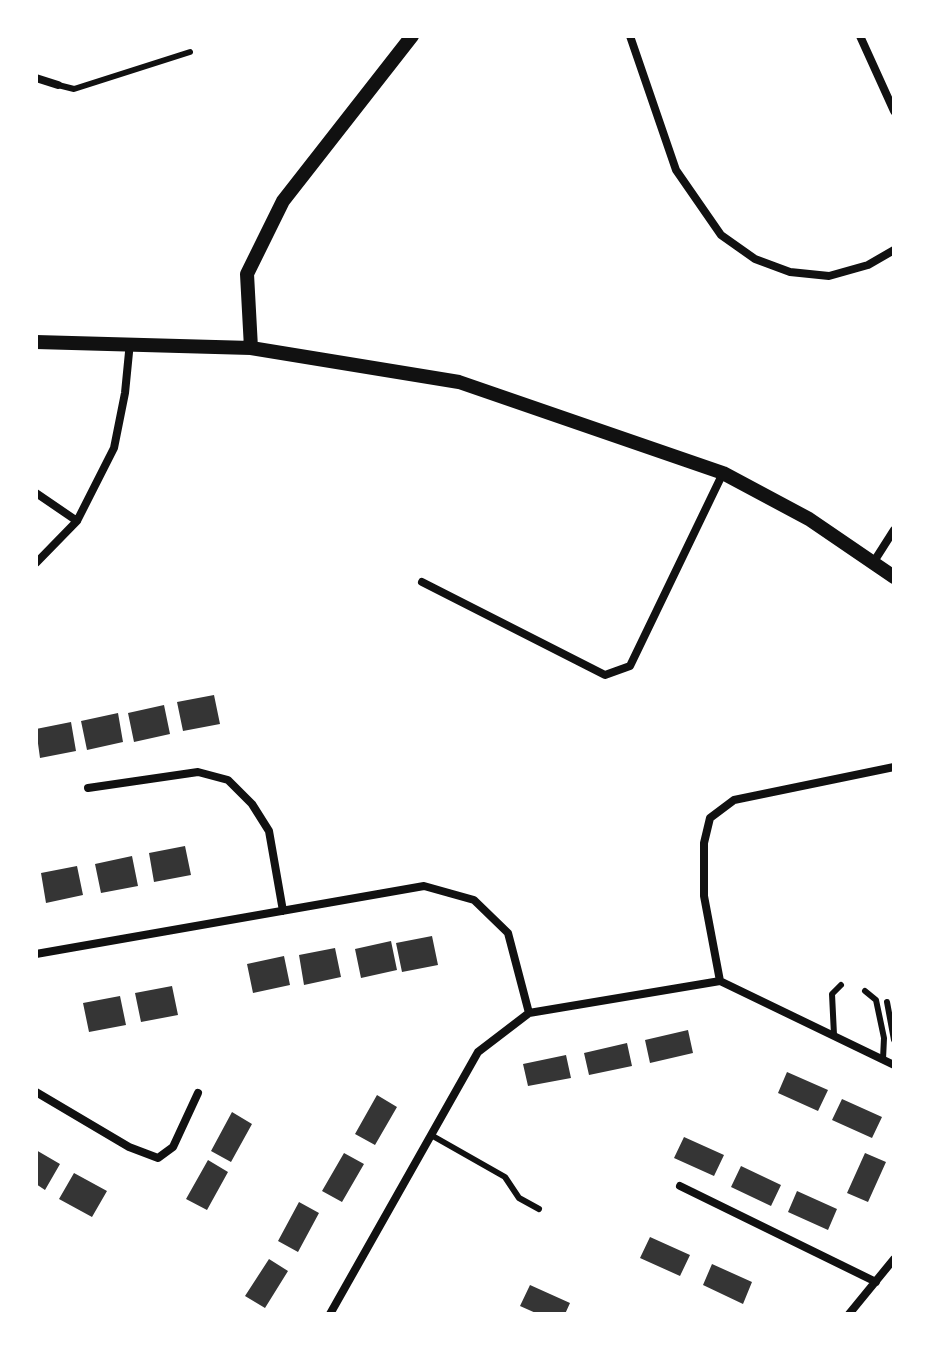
<!DOCTYPE html>
<style>
body{margin:0}
#map{position:relative;width:930px;height:1350px;overflow:hidden;background:#fff;font-family:"Source Serif 4",serif}
canvas{display:block}
.frame{position:absolute;inset:0;border:38px solid #fff;pointer-events:none}
</style>
<div id="map">
<canvas width="930" height="1350"></canvas>
<div class="frame"></div>
</div>
<script>
const g = document.querySelector('canvas').getContext('2d');
g.lineJoin = 'round';
function fill(path, color) {
  g.fillStyle = color;
  g.fill(path, 'evenodd');
}
function shape(rows) {
  const path = new Path2D();
  for (const r of rows) {
    path.moveTo(r[0], r[1]);
    for (let i = 2; i < r.length; i += 2) path.lineTo(r[i], r[i + 1]);
  }
  return path;
}
function trace(path, color, width, dash) {
  g.strokeStyle = color;
  g.lineWidth = width;
  g.lineCap = dash ? 'butt' : 'round';
  g.setLineDash(dash || []);
  g.stroke(path);
}
fill(shape([
 [214,695,220,724,183,731,177,702],
 [164,705,170,734,134,742,128,713],
 [118,713,123,742,87,750,81,721],
 [71,722,76,751,40,758,36,729],
 [185,846,191,875,154,882,149,853],
 [132,856,138,886,101,893,95,864],
 [77,866,83,895,46,903,41,873],
 [432,936,438,965,402,972,396,943],
 [391,941,397,970,361,978,355,949],
 [335,948,341,977,304,985,299,955],
 [284,956,290,985,253,993,247,964],
 [172,986,178,1015,141,1022,135,993],
 [120,996,126,1025,89,1032,83,1003],
 [688,1030,693,1053,650,1063,645,1040],
 [627,1043,632,1066,589,1075,584,1053],
 [566,1055,571,1078,528,1086,523,1064],
 [787,1072,828,1090,818,1111,778,1093],
 [377,1095,397,1107,375,1145,355,1134],
 [842,1099,882,1117,872,1138,832,1120],
 [232,1112,252,1124,231,1162,211,1151],
 [684,1137,724,1155,714,1176,674,1158],
 [36,1150,60,1164,45,1190,36,1184],
 [344,1153,364,1164,342,1202,322,1191],
 [865,1153,886,1162,868,1202,847,1193],
 [208,1160,228,1172,207,1210,186,1199],
 [741,1166,781,1185,771,1206,731,1187],
 [74,1173,107,1191,92,1217,59,1199],
 [797,1191,837,1209,828,1230,788,1212],
 [299,1202,319,1213,298,1252,278,1241],
 [650,1237,690,1255,680,1276,640,1258],
 [269,1259,288,1271,265,1308,245,1296],
 [712,1264,752,1282,743,1304,703,1285],
 [530,1285,570,1303,565,1314,538,1314,520,1306]
]), '#353535');
trace(shape([
 [58,85,74,89,190,52],
 [865,991,876,1000,884,1038,883,1059],
 [887,1002,894,1040],
 [834,1035,832,994,841,985],
 [431,1135,505,1177,519,1198,539,1209]
]), '#111', 6);
trace(shape([
 [630,36,676,170,721,235,755,259,790,272,829,276,868,265,894,250],
 [860,36,894,111],
 [36,78,58,85],
 [36,493,77,521,114,448,125,393,130,342],
 [36,563,77,521],
 [873,563,894,530],
 [422,582,605,675,630,666,723,473],
 [88,788,198,772,228,780,252,804,269,831,283,911],
 [36,954,424,886,474,900,508,933,529,1013],
 [720,981,704,896,704,843,710,818,734,800,894,767],
 [36,1092,129,1147,158,1158,173,1147,198,1093],
 [680,1186,876,1282],
 [330,1314,478,1052,529,1013,720,981,894,1065],
 [849,1314,894,1259]
]), '#111', 8);
trace(shape([
 [36,342,251,348,459,382,723,473,809,519,894,577],
 [251,348,247,274,283,201,412,36]
]), '#111', 14);
</script>
